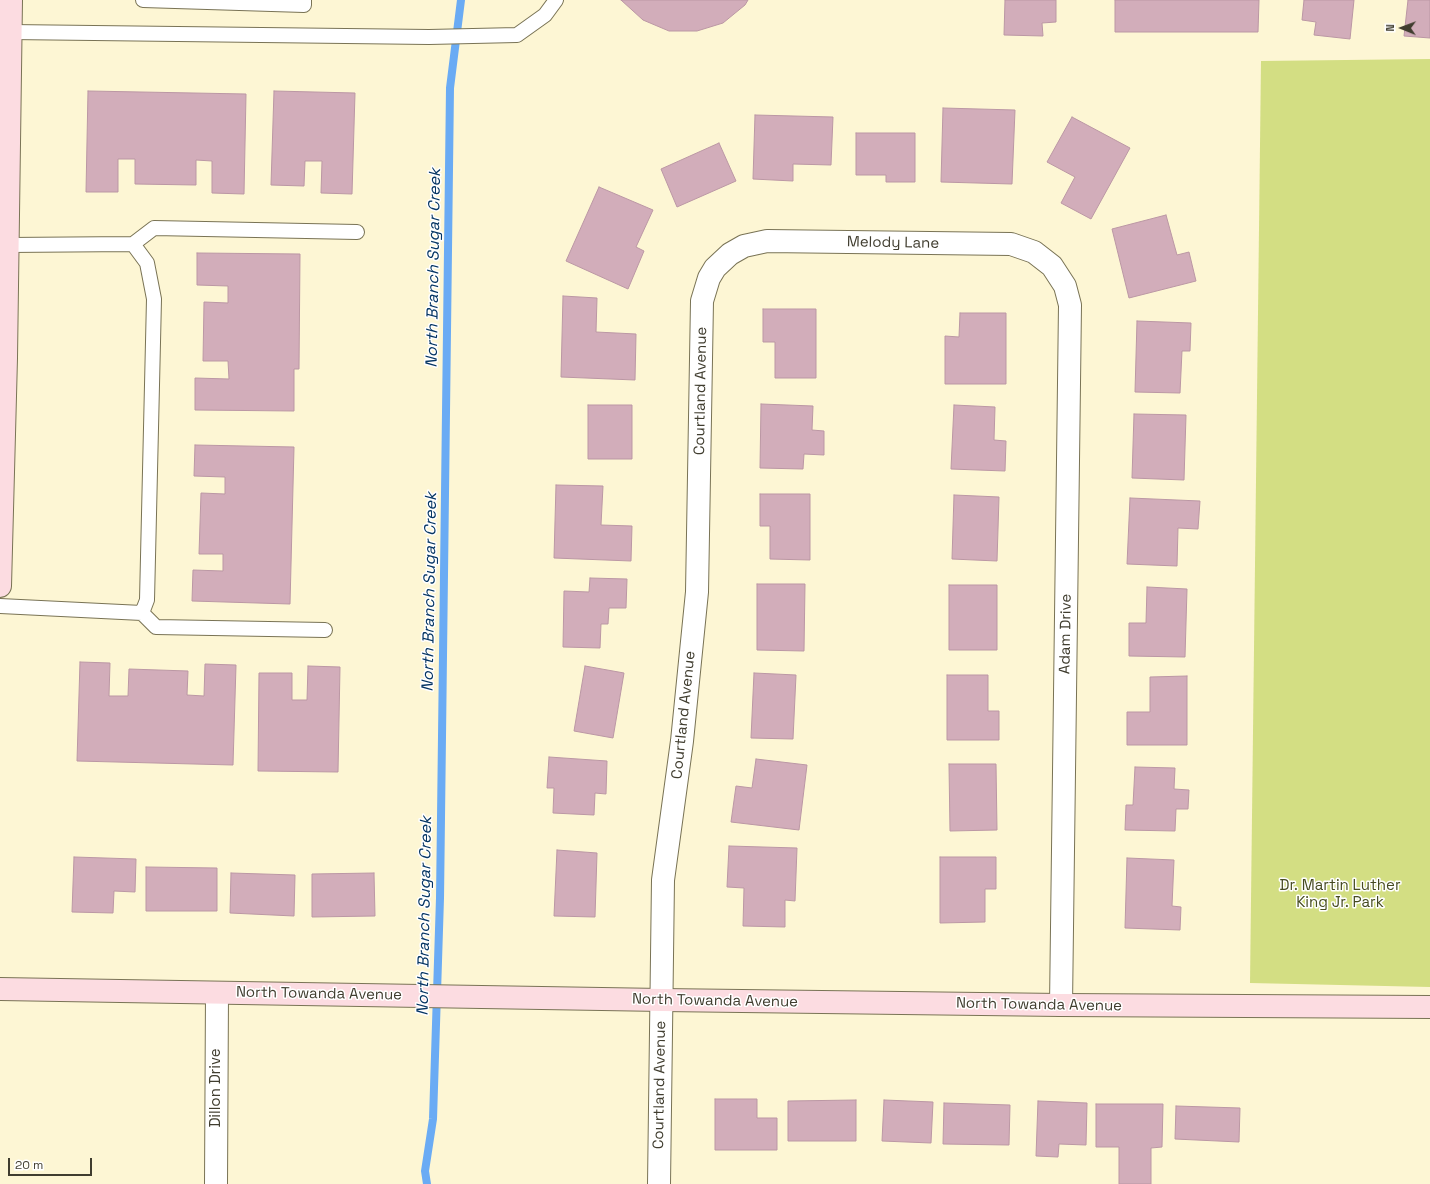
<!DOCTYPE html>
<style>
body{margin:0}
#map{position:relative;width:1430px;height:1184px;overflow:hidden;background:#fdf6d4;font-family:"Space Grotesk",sans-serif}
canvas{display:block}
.north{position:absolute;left:1382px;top:8px;width:40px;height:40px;-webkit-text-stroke:3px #fff;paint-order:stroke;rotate:271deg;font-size:11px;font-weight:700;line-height:16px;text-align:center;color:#403d2f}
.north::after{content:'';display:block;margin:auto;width:14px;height:18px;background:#403d2f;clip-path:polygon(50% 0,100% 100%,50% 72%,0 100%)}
.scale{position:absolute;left:8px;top:1158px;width:84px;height:18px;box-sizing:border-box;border:2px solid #403d2f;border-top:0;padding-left:5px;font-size:12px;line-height:14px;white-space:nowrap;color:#403d2f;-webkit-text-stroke:3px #fff;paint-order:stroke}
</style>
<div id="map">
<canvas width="1430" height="1184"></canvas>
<div class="north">N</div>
<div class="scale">20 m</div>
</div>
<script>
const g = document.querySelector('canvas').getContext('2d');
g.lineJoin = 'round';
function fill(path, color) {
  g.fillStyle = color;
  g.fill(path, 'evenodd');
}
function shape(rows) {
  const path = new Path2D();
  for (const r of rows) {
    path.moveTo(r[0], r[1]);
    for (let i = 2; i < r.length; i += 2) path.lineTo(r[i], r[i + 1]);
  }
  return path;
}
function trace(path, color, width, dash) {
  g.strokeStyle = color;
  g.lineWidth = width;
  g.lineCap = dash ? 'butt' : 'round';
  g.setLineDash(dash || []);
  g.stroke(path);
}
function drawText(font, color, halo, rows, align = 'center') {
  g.font = font + ' "Space Grotesk",sans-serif';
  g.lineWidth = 3;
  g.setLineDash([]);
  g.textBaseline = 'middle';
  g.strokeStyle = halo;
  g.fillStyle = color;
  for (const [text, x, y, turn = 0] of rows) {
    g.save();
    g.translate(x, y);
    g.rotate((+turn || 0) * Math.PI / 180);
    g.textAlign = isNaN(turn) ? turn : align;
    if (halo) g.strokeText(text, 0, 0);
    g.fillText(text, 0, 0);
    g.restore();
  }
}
fill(shape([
 [1430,59,1430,987,1250,983,1261,61]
]), '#d3de83');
trace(shape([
 [427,1184,425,1171,433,1119,440,898,450,88,461,0]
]), '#6aabf4', 8);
const building = shape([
 [621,0,748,0,745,5,723,23,697,31,669,31,643,20,621,0],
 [1005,0,1056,0,1056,22,1042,23,1043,36,1004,35,1005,0],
 [1115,0,1259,0,1258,32,1115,32,1115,0],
 [1304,0,1354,0,1350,39,1314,35,1316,22,1302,20,1304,0],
 [1408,0,1430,0,1430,38,1404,36,1408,0],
 [88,91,246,94,244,194,212,193,212,161,196,160,196,185,135,184,135,159,118,159,118,192,86,192,88,91],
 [274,91,355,93,352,194,321,193,322,161,305,161,304,186,271,185,274,91],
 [943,108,1015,110,1012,184,941,182,943,108],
 [755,115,833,117,831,165,793,164,793,181,753,179,755,115],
 [1072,117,1130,148,1091,219,1061,203,1075,177,1047,162,1072,117],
 [856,133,915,133,915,182,886,182,886,175,856,175,856,133],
 [719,143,736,181,677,207,661,169,719,143],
 [599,187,653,210,636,247,644,251,628,289,566,261,599,187],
 [1166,215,1177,255,1189,252,1196,281,1129,298,1112,229,1166,215],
 [197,253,300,254,299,369,294,369,294,411,195,410,195,378,229,379,228,361,203,361,204,302,228,303,228,286,197,285,197,253],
 [563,296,597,298,596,332,636,334,635,380,561,377,563,296],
 [763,309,816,309,816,378,775,378,775,342,763,342,763,309],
 [960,313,1006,313,1006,384,945,384,945,336,959,337,960,313],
 [1137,321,1191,323,1190,351,1182,351,1180,393,1135,392,1137,321],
 [761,404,813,406,812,430,824,431,824,455,804,454,803,469,760,468,761,404],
 [588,405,632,405,632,459,588,459,588,405],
 [954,405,995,407,994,440,1006,441,1005,471,951,469,954,405],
 [1134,414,1186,415,1184,480,1132,478,1134,414],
 [195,445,294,447,290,604,192,601,193,570,223,571,223,554,199,554,201,493,225,494,225,477,194,476,195,445],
 [556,485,603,486,601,525,632,526,631,561,554,558,556,485],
 [760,494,810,494,810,560,770,559,770,526,760,526,760,494],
 [954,495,999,497,997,561,952,559,954,495],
 [1130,498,1200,501,1198,529,1178,528,1177,566,1127,564,1130,498],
 [590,578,627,579,626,608,609,608,608,624,601,624,600,648,563,647,564,591,589,592,590,578],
 [757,584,805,584,804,651,757,650,757,584],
 [949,585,997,585,997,650,949,650,949,585],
 [1147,587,1187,589,1185,657,1129,656,1129,623,1146,623,1147,587],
 [80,662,110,663,109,696,128,696,129,669,188,671,187,695,204,696,205,664,236,665,233,765,77,761,80,662],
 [308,666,340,667,338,772,258,771,259,673,292,673,292,700,307,700,308,666],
 [585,666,624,673,613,738,574,731,585,666],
 [754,673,796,675,793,739,751,738,754,673],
 [947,675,988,675,988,711,999,711,999,740,947,740,947,675],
 [1187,676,1187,745,1127,745,1127,712,1150,712,1150,677,1187,676],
 [549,757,607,761,606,794,595,793,594,815,553,813,554,788,547,788,549,757],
 [756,759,807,765,799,830,731,822,736,786,752,788,756,759],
 [949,764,996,764,997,830,950,831,949,764],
 [1135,767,1175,768,1174,789,1189,790,1188,809,1176,809,1175,831,1125,830,1126,805,1133,805,1135,767],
 [729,846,797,848,795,901,785,900,785,927,743,926,744,888,727,887,729,846],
 [557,850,597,853,595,917,554,916,557,850],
 [74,857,136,859,135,892,114,891,113,913,72,912,74,857],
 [940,857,996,857,996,889,985,889,985,922,940,923,940,857],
 [1127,858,1174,860,1172,906,1181,907,1180,930,1125,928,1127,858],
 [146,867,217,868,217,911,146,911,146,867],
 [231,873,295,875,294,916,230,913,231,873],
 [374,873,375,916,312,917,312,874,374,873],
 [715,1099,757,1099,757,1118,777,1118,777,1150,715,1150,715,1099],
 [856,1100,856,1141,788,1141,788,1101,856,1100],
 [884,1100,933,1102,931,1143,882,1141,884,1100],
 [1038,1101,1087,1103,1086,1145,1059,1144,1058,1157,1036,1156,1038,1101],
 [944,1103,1010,1105,1009,1145,943,1144,944,1103],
 [1096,1104,1163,1104,1162,1147,1151,1148,1151,1184,1119,1184,1119,1147,1096,1147,1096,1104],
 [1176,1106,1240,1108,1239,1142,1175,1139,1176,1106]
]);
fill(building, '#d2adba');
trace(building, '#bb97a4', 1);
const service = shape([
 [143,0,304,5,304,0],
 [10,32,429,37,517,35,545,15,556,0],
 [133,244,154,228,357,232],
 [0,606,142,613,147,600,154,299,147,263,133,244,8,245],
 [142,613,156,627,325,630]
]);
const minor = shape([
 [216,1184,217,993],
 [659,1184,663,880,682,741,697,592,702,301,709,278,715,268,730,254,744,246,767,241,1011,244,1034,252,1052,266,1065,286,1070,305,1061,1005]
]);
const secondary = shape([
 [0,586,6,358,11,0],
 [0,989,662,1000,1061,1005,1430,1007]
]);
trace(service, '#797355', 16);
trace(minor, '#797355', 24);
trace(secondary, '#797355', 24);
trace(service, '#fff', 14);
trace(minor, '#fff', 22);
trace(secondary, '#fcdce1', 22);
drawText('15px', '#403d2f', '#fff', [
 ["Melody Lane",893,243,1],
 ["Courtland Avenue",701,391,-89],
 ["Adam Drive",1066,634,-89],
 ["Courtland Avenue",684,715,-84],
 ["North Towanda Avenue",319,994,1],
 ["North Towanda Avenue",715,1001,1],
 ["North Towanda Avenue",1039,1005,1],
 ["Courtland Avenue",660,1085,-89],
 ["Dillon Drive",216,1088,-90]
]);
drawText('15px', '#464b21', '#fff', [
 ["Dr. Martin Luther",1340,886],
 ["King Jr. Park",1340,903]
]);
drawText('italic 16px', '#053563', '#fff', [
 ["North Branch Sugar Creek",434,268,-89],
 ["North Branch Sugar Creek",430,592,-89],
 ["North Branch Sugar Creek",425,916,-89]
]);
</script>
